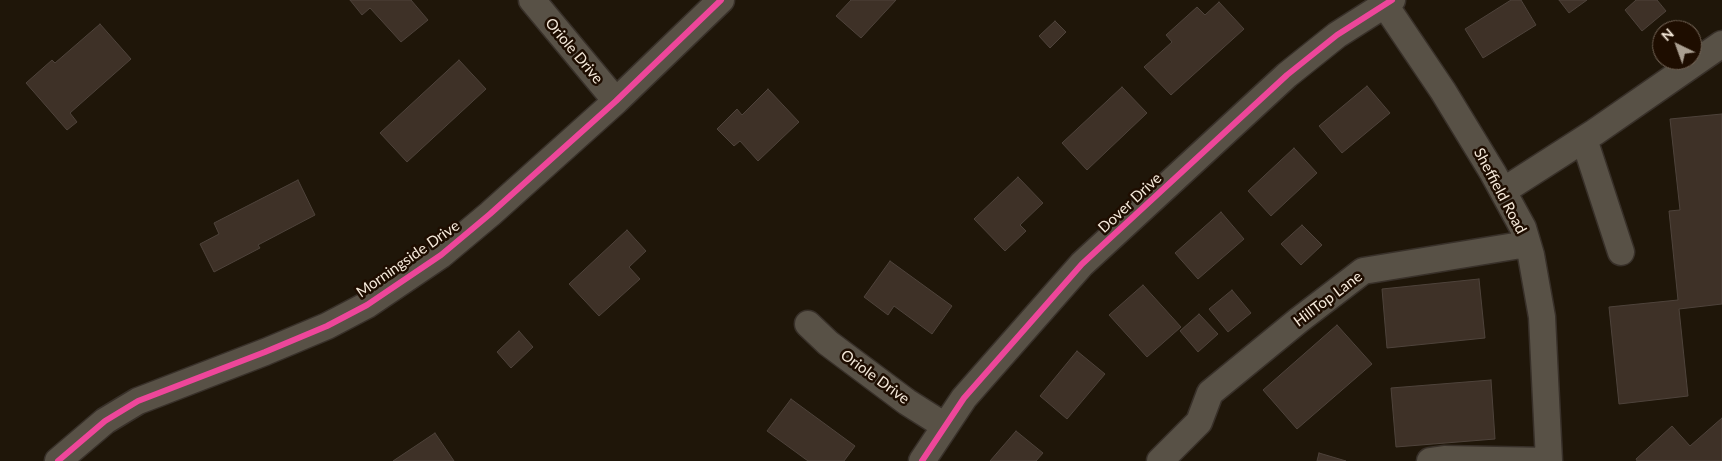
<!DOCTYPE html>
<style>
body{margin:0}
#map{position:relative;width:1722px;height:461px;overflow:hidden;background:#1f1609;font-family:Lato,sans-serif}
canvas{display:block}
.north{position:absolute;left:1652px;top:20px;width:50px;height:50px;box-sizing:border-box;background:#1e0d00;border:1px solid #746557;border-radius:50%;rotate:318deg;font-size:14px;font-weight:700;line-height:20px;text-align:center;color:#f5e9da}
.north::after{content:'';display:block;margin:auto;width:18px;height:22px;background:#aa9f91;clip-path:polygon(50% 0,100% 100%,50% 72%,0 100%)}
</style>
<div id="map">
<canvas width="1722" height="461"></canvas>
<div class="north">N</div>
</div>
<script>
const g = document.querySelector('canvas').getContext('2d');
g.lineJoin = 'round';
function fill(path, color) {
  g.fillStyle = color;
  g.fill(path, 'evenodd');
}
function shape(rows) {
  const path = new Path2D();
  for (const r of rows) {
    path.moveTo(r[0], r[1]);
    for (let i = 2; i < r.length; i += 2) path.lineTo(r[i], r[i + 1]);
  }
  return path;
}
function trace(path, color, width, dash) {
  g.strokeStyle = color;
  g.lineWidth = width;
  g.lineCap = dash ? 'butt' : 'round';
  g.setLineDash(dash || []);
  g.stroke(path);
}
function drawText(font, color, halo, rows, align = 'center') {
  g.font = font + ' Lato,sans-serif';
  g.lineWidth = 5;
  g.setLineDash([]);
  g.textBaseline = 'middle';
  g.strokeStyle = halo;
  g.fillStyle = color;
  for (const [text, x, y, turn = 0] of rows) {
    g.save();
    g.translate(x, y);
    g.rotate((+turn || 0) * Math.PI / 180);
    g.textAlign = isNaN(turn) ? turn : align;
    if (halo) g.strokeText(text, 0, 0);
    g.fillText(text, 0, 0);
    g.restore();
  }
}
const building = shape([
 [350,0,411,0,428,20,401,42,370,8,362,15,350,0],
 [851,0,896,0,861,38,836,16,851,0],
 [1511,0,1521,0,1536,25,1483,58,1465,29,1511,0],
 [1559,0,1587,0,1569,13,1559,0],
 [1636,0,1657,0,1666,11,1642,31,1625,10,1636,0],
 [1219,2,1244,29,1171,95,1144,67,1172,42,1166,35,1197,7,1205,15,1219,2],
 [1055,21,1066,32,1050,48,1039,36,1055,21],
 [100,24,131,59,70,113,77,122,67,130,26,83,52,60,55,63,100,24],
 [459,60,486,89,407,162,380,133,459,60],
 [1367,86,1390,113,1342,153,1319,126,1367,86],
 [1122,87,1147,113,1087,170,1062,143,1122,87],
 [768,89,799,122,758,161,740,141,734,146,717,129,737,109,742,115,768,89],
 [1722,114,1722,304,1679,309,1688,396,1619,404,1609,307,1678,300,1669,211,1680,210,1670,119,1722,114],
 [1294,148,1317,173,1271,216,1248,191,1294,148],
 [1018,177,1043,203,1020,225,1026,231,1005,251,974,219,1018,177],
 [298,180,315,215,258,245,260,248,214,272,200,244,219,234,214,223,298,180],
 [1221,212,1244,239,1198,279,1175,253,1221,212],
 [1302,225,1322,245,1301,265,1281,244,1302,225],
 [627,230,646,251,629,267,640,279,599,316,569,284,627,230],
 [890,261,952,306,932,334,894,306,888,315,864,297,890,261],
 [1479,279,1485,338,1387,348,1382,289,1479,279],
 [1143,285,1181,327,1147,357,1109,315,1143,285],
 [1232,290,1251,313,1228,332,1209,309,1232,290],
 [1199,314,1218,334,1198,352,1180,331,1199,314],
 [1337,325,1372,364,1297,429,1263,390,1337,325],
 [519,331,533,347,511,368,497,352,519,331],
 [1077,351,1105,374,1067,419,1040,396,1077,351],
 [1491,380,1495,439,1396,447,1391,388,1491,380],
 [791,399,855,446,844,461,808,461,767,431,791,399],
 [1722,418,1722,461,1637,461,1636,459,1672,426,1690,446,1722,418],
 [1016,431,1043,453,1036,461,990,461,1016,431],
 [435,433,454,461,393,461,435,433],
 [1319,453,1346,461,1317,461,1319,453]
]);
fill(building, '#3e3127');
trace(building, '#4e433b', 1);
const minor = shape([
 [532,0,616,101],
 [1385,5,1443,91,1493,173,1523,228,1531,255,1542,317,1549,461],
 [1584,139,1621,252],
 [1503,191,1595,132,1722,44],
 [808,324,828,343,907,402,945,426],
 [58,461,105,421,138,401,265,352,327,326,367,305,441,255,490,214,616,101,721,0],
 [922,461,964,398,1082,264,1287,75,1337,35,1392,0],
 [1160,461,1199,422,1210,393,1299,320,1363,271,1527,244],
 [1430,461,1444,459,1548,461]
]);
trace(minor, '#383029', 29);
trace(minor, '#585146', 26);
trace(shape([
 [58,461,105,421,138,401,265,352,327,326,367,305,441,255,490,214,616,101,721,0],
 [922,461,964,398,1082,264,1287,75,1337,35,1392,0]
]), '#ed469a', 6);
drawText('15px', '#f5e9da', '#1e0d00', [
 ["Oriole Drive",574,51,50],
 ["Sheffield Road",1500,191,62],
 ["Dover Drive",1130,203,-43],
 ["Morningside Drive",408,259,-35],
 ["HillTop Lane",1328,299,-37],
 ["Oriole Drive",875,377,36]
]);
</script>
